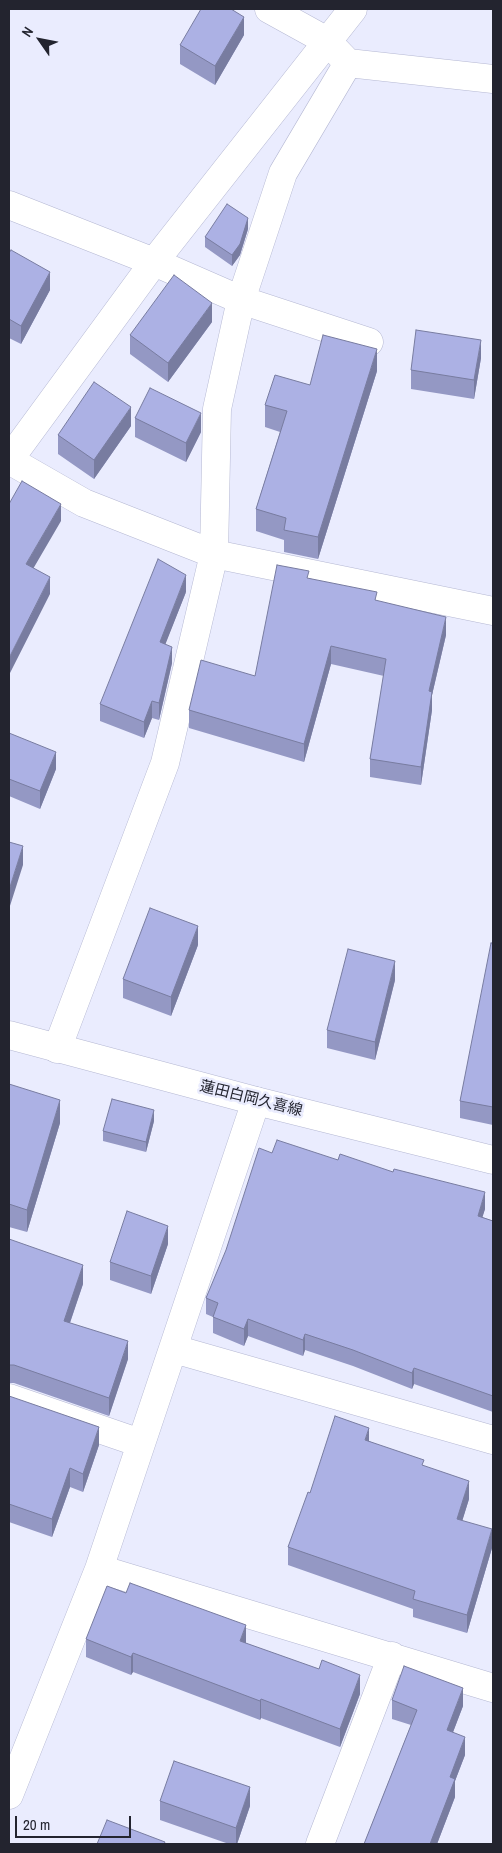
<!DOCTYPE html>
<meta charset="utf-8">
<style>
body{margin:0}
#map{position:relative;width:502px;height:1853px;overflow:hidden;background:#eaecfe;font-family:"Archivo Narrow",sans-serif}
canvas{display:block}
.frame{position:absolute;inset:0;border:10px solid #23242f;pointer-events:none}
.north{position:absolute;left:15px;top:15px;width:50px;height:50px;-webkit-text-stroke:4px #eaecfe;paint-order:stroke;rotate:303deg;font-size:14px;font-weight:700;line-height:20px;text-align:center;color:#23242f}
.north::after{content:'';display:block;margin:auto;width:18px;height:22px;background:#23242f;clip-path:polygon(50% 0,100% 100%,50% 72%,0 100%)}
.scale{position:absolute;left:15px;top:1816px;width:116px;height:22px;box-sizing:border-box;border:2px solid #23242f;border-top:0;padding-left:6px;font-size:15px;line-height:18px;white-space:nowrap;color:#23242f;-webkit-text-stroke:4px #eaecfe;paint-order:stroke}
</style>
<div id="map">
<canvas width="502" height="1853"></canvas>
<div class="frame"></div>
<div class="north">N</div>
<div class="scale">20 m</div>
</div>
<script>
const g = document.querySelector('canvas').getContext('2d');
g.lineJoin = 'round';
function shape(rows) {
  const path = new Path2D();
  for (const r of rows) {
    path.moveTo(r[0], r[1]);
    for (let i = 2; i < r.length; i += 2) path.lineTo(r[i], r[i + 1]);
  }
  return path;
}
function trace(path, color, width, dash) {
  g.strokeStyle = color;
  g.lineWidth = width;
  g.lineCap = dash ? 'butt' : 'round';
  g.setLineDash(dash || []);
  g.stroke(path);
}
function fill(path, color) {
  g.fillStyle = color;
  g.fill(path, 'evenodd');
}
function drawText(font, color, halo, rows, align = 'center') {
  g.font = font + ' "Archivo Narrow","Noto Sans JP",sans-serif';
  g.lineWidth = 5;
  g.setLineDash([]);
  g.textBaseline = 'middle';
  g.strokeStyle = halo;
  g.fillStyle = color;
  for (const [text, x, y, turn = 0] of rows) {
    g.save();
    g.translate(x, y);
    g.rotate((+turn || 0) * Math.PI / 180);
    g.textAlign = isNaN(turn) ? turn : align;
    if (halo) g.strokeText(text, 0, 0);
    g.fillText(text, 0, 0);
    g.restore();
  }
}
const minor = shape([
 [269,9,327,41,348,63,493,79],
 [9,205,154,262,241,300,369,342],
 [9,460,84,503,214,554,493,611],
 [57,1049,165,763,214,554,217,409,241,300,283,173,348,63],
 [174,1349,493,1440],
 [9,1398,140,1443],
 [99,1569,493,1688],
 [9,1795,99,1569,256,1101],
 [320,1844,392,1656]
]);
const tertiary = shape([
 [9,460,154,262,353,9]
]);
const secondary = shape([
 [9,1035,256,1101,493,1160]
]);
trace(minor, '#b5b8d3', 29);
trace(tertiary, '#b5b8d3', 29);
trace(secondary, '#b5b8d3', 29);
trace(minor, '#fff', 28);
trace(tertiary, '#fff', 28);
trace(secondary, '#fff', 28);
fill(shape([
 [244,35,215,85,180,64,180,45],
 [248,229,240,255,232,266,205,247,205,237],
 [9,253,50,290,21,344,9,338],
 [212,322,168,382,130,354,130,335],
 [481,358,474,399,411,389,411,370],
 [377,371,318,559,284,552,284,540,256,531,256,509,280,432,265,427,265,405,310,385],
 [135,418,201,432,186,462,135,437],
 [131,426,94,479,58,454,58,435],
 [309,578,377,601,446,635,432,695,432,710,421,785,370,777,370,759,384,676,331,664,304,762,189,728,189,710,255,676],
 [186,592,165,644,172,663,159,720,152,718,144,738,100,721,100,704],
 [9,733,56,769,40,809,9,796],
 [493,943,493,1125,460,1118,460,1101],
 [198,945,171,1016,123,998,123,979],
 [395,980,375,1060,327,1048,327,1030],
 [9,1084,60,1123,27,1232,9,1227],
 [154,1121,146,1152,103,1141,103,1131],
 [272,1153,338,1160,485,1209,482,1217,493,1221,493,1412,414,1384,412,1389,353,1366,305,1350,303,1356,248,1336,244,1346,213,1333,213,1317,206,1314,206,1298],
 [9,1239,83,1284,70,1323,128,1359,109,1416,14,1383,9,1383],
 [168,1244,151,1294,110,1280,110,1262],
 [9,1396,99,1445,83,1492,70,1487,52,1537,9,1522],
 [369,1441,424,1466,469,1499,462,1521,492,1548,467,1633,413,1617,413,1609,288,1565,288,1547,310,1493],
 [86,1639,246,1643,360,1694,340,1747,261,1718,260,1720,133,1672,131,1675,86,1657],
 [392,1700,463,1706,453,1732,465,1755,455,1781,455,1797,437,1844,364,1844,411,1725,392,1719],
 [160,1801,250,1806,237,1844,229,1844,160,1820]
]), '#9498c4');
fill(shape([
 [244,17,244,35,215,85,215,66],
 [248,218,248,229,240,255,232,266,232,255],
 [50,272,50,290,21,344,21,326],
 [212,303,212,322,168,382,168,363],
 [481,340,481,358,474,399,474,380],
 [377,349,377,371,318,559,318,537],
 [131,407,131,426,94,479,94,460],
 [201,413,201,432,186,462,186,443],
 [61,504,61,521,26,581,26,564],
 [186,575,186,592,160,658,160,642],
 [50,577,50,594,9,675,9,658],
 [446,617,446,635,432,695,432,710,421,785,421,767,429,691],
 [331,646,331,664,304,762,304,744],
 [172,647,172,663,159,720,159,703],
 [152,701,152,718,144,738,144,722],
 [56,752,56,769,40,809,40,791],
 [23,846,23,865,9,909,9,890],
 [198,926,198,945,171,1016,171,997],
 [395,961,395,980,375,1060,375,1042],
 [60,1100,60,1123,27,1232,27,1210],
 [154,1110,154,1121,146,1152,146,1142],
 [485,1192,485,1209,478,1232,478,1216],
 [168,1226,168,1244,151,1294,151,1276],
 [83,1265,83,1284,64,1340,64,1321],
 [248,1319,248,1336,244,1346,244,1329],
 [305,1334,305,1350,303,1356,303,1340],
 [128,1341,128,1359,109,1416,109,1398],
 [414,1368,414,1384,412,1389,412,1373],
 [99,1427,99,1445,83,1492,83,1474],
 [369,1428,369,1446,365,1440],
 [70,1468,70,1487,52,1537,52,1519],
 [469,1481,469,1499,457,1538,457,1519],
 [492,1529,492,1548,467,1633,467,1615],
 [246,1625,246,1644,240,1641],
 [133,1653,133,1672,131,1675,131,1657],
 [360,1675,360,1694,340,1747,340,1729],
 [463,1688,463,1706,447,1748,447,1730],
 [261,1699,261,1718,260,1720,260,1701],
 [465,1737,465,1755,455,1781,455,1797,437,1844,430,1844,450,1777],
 [250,1787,250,1806,237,1844,236,1844,236,1828]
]), '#787ca0');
const building = shape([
 [201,9,231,9,244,17,215,66,180,45,201,9],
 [227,204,248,218,240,244,232,255,205,237,227,204],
 [11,250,50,272,21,326,9,319,9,253,11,250],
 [174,275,212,303,168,363,130,335,174,275],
 [416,330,481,340,474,380,411,370,416,330],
 [323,335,377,349,318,537,284,530,286,518,256,509,287,411,265,405,275,375,310,385,323,335],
 [94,382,131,407,94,460,58,435,94,382],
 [150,388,201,413,186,443,135,418,150,388],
 [22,481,61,504,26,564,50,577,9,658,9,504,22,481],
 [158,559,186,575,160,642,172,647,159,703,152,701,144,722,100,704,158,559],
 [277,565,309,571,307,578,377,592,375,600,446,617,429,691,432,692,421,767,370,759,386,659,331,646,304,744,189,710,201,660,255,676,277,565],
 [9,733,56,752,40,791,9,779,9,733],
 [9,842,23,846,9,890,9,842],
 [150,908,198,926,171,997,123,979,150,908],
 [491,943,493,943,493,1107,460,1101,491,943],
 [348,949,395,961,375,1042,327,1030,348,949],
 [9,1084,60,1100,27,1210,9,1204,9,1084],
 [112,1099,154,1110,146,1142,103,1131,112,1099],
 [277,1140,338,1160,340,1154,393,1172,394,1169,485,1192,478,1216,493,1221,493,1396,414,1368,412,1373,353,1350,305,1334,303,1340,248,1319,244,1329,213,1317,218,1303,206,1298,226,1250,259,1148,272,1153,277,1140],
 [127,1211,168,1226,151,1276,110,1262,127,1211],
 [9,1239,83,1265,64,1321,128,1341,109,1398,14,1365,9,1365,9,1239],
 [9,1396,99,1427,83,1474,70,1468,52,1519,9,1504,9,1396],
 [335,1416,369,1428,365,1440,424,1460,422,1465,469,1481,457,1519,492,1529,467,1615,413,1599,415,1591,288,1547,308,1492,310,1493,335,1416],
 [130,1583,246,1625,240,1641,319,1669,322,1660,360,1675,340,1729,261,1699,260,1701,133,1653,131,1657,86,1639,107,1586,126,1593,130,1583],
 [404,1666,463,1688,447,1730,465,1737,450,1777,455,1779,430,1844,364,1844,417,1710,392,1700,404,1666],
 [174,1761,250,1787,236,1828,160,1801,174,1761],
 [107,1820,165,1842,164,1844,97,1844,107,1820]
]);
fill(building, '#acb1e4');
trace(building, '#787ca0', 1);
drawText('15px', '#23242f', '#eaecfe', [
 ["蓮田白岡久喜線",251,1099,14]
]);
</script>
